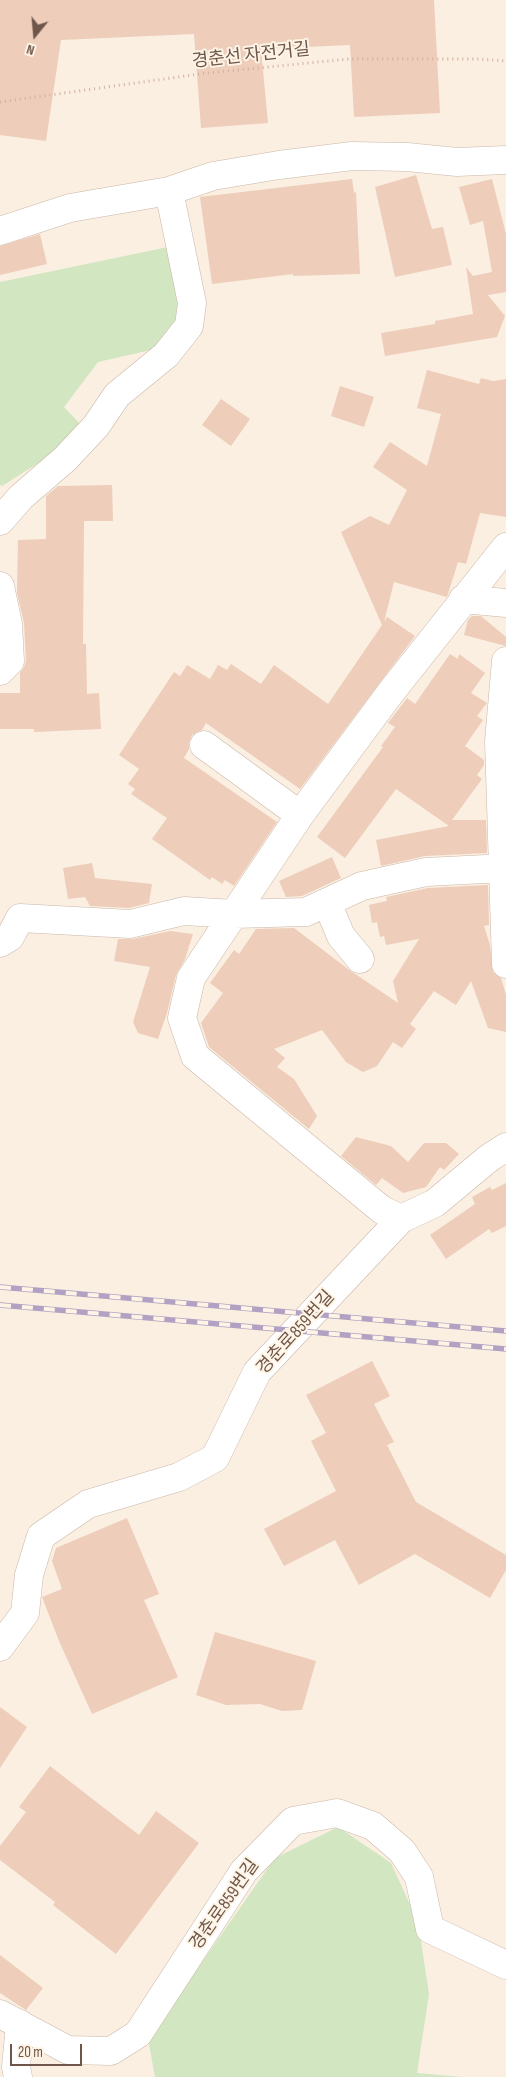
<!DOCTYPE html>
<meta charset="utf-8">
<style>
body{margin:0}
#map{position:relative;width:506px;height:2077px;overflow:hidden;background:#faefe1;font-family:"Sofia Sans Condensed",sans-serif}
canvas{display:block}
.north{position:absolute;left:10px;top:10px;width:50px;height:50px;-webkit-text-stroke:4px #fef4e6;paint-order:stroke;rotate:197deg;font-size:14px;font-weight:700;line-height:20px;text-align:center;color:#6f564a}
.north::after{content:'';display:block;margin:auto;width:18px;height:22px;background:#6f564a;clip-path:polygon(50% 0,100% 100%,50% 72%,0 100%)}
.scale{position:absolute;left:10px;top:2044px;width:72px;height:22px;box-sizing:border-box;border:2px solid #6f564a;border-top:0;padding-left:6px;font-size:15px;line-height:18px;white-space:nowrap;color:#6f564a;-webkit-text-stroke:4px #fef4e6;paint-order:stroke}
</style>
<div id="map">
<canvas width="506" height="2077"></canvas>
<div class="north">N</div>
<div class="scale">20 m</div>
</div>
<script>
const g = document.querySelector('canvas').getContext('2d');
g.lineJoin = 'round';
function fill(path, color) {
  g.fillStyle = color;
  g.fill(path, 'evenodd');
}
function shape(rows) {
  const path = new Path2D();
  for (const r of rows) {
    path.moveTo(r[0], r[1]);
    for (let i = 2; i < r.length; i += 2) path.lineTo(r[i], r[i + 1]);
  }
  return path;
}
function trace(path, color, width, dash) {
  g.strokeStyle = color;
  g.lineWidth = width;
  g.lineCap = dash ? 'butt' : 'round';
  g.setLineDash(dash || []);
  g.stroke(path);
}
function drawText(font, color, halo, rows, align = 'center') {
  g.font = font + ' "Sofia Sans Condensed","Noto Sans KR",sans-serif';
  g.lineWidth = 4;
  g.setLineDash([]);
  g.textBaseline = 'middle';
  g.strokeStyle = halo;
  g.fillStyle = color;
  for (const [text, x, y, turn = 0] of rows) {
    g.save();
    g.translate(x, y);
    g.rotate((+turn || 0) * Math.PI / 180);
    g.textAlign = isNaN(turn) ? turn : align;
    if (halo) g.strokeText(text, 0, 0);
    g.fillText(text, 0, 0);
    g.restore();
  }
}
fill(shape([
 [168,247,183,305,179,324,155,349,98,362,64,407,83,427,54,453,2,486,0,485,0,282],
 [338,1827,391,1863,418,1922,429,1994,417,2073,463,2077,155,2077,148,2039,275,1858]
]), '#d1e6c1');
fill(shape([
 [0,0,434,0,440,113,354,117,350,45,261,49,268,123,201,128,194,34,61,40,46,141,0,135],
 [416,175,432,229,443,227,452,265,395,277,375,187],
 [352,179,354,193,356,192,360,274,293,276,293,274,212,284,200,197],
 [492,179,506,234,506,292,488,295,505,316,497,337,385,356,381,333,435,324,435,321,473,314,466,267,473,276,492,272,483,221,470,225,459,187],
 [40,234,47,264,0,275,0,246],
 [427,370,479,384,481,378,493,381,506,379,506,517,480,513,466,564,458,562,447,597,394,582,384,622,387,617,415,636,300,789,206,723,202,730,192,735,189,743,189,749,184,758,277,822,234,886,225,880,222,884,212,877,210,880,152,839,167,818,131,794,135,789,128,784,139,769,119,755,174,672,180,676,187,665,210,679,218,665,227,670,231,664,261,684,274,665,328,704,382,625,341,532,370,516,389,525,407,490,373,467,390,442,427,466,441,414,417,408],
 [340,386,374,397,364,427,331,416],
 [221,399,250,419,231,446,202,425],
 [112,485,113,521,84,521,83,644,86,644,87,694,99,693,101,729,34,732,34,729,0,729,0,693,20,693,20,673,24,667,26,661,24,623,17,593,18,540,46,539,46,496,58,486],
 [472,616,481,616,506,637,506,646,464,635,468,620],
 [450,654,458,659,459,654,485,673,471,693,487,703,477,716,483,720,465,746,484,760,484,765,477,775,482,779,452,820,486,820,487,853,425,856,381,866,376,840,449,826,396,789,345,858,317,837,383,747,381,746,395,727,388,723,407,698,415,704],
 [332,857,341,878,302,896,286,897,279,881],
 [92,863,95,878,152,884,149,903,129,908,90,906,85,897,68,899,63,868],
 [488,885,489,925,484,926,490,945,493,972,501,978,506,995,506,1032,488,1028,471,981,456,1005,434,991,410,1024,416,1029,402,1048,393,1042,377,1066,363,1072,346,1062,322,1030,274,1049,285,1058,277,1067,294,1079,317,1116,309,1129,209,1047,201,1023,223,993,210,983,234,950,239,954,256,929,294,928,348,969,398,1003,393,981,419,939,386,945,384,936,380,937,377,922,372,923,369,905,387,901,386,897,428,888],
 [170,931,193,934,185,959,176,975,167,1013,158,1039,138,1033,133,1022,150,967,114,961,118,939,133,939],
 [356,1137,391,1146,408,1162,424,1143,446,1143,459,1154,444,1170,440,1167,426,1187,403,1193,382,1178,376,1185,341,1156],
 [506,1183,506,1226,492,1233,489,1229,446,1259,430,1235,475,1204,472,1197,490,1187,492,1190],
 [372,1361,390,1396,374,1404,394,1442,387,1445,416,1502,506,1555,506,1570,490,1598,415,1554,359,1585,335,1540,284,1566,264,1529,336,1491,311,1441,326,1433,306,1395],
 [127,1518,159,1594,144,1600,178,1677,92,1714,59,1641,42,1597,62,1589,52,1561,56,1548],
 [215,1632,316,1661,302,1710,282,1711,260,1704,226,1705,196,1695],
 [0,1707,27,1727,0,1768],
 [50,1766,139,1835,156,1811,199,1843,116,1954,53,1905,55,1902,0,1860,0,1846,26,1812,19,1807],
 [0,1955,43,1988,26,2010,0,1993]
]), '#eecdba');
const minor = shape([
 [0,231,70,208,169,191,213,176,279,165,352,156,407,157,457,162,506,160],
 [0,521,21,497,65,459,96,426,117,395,166,355,189,326,192,303,169,191],
 [0,586,8,624,10,661,0,671],
 [463,599,506,603],
 [506,661,499,741,506,964],
 [204,745,300,815],
 [327,903,341,936,360,959],
 [0,943,10,937,20,918,130,924,184,911,234,914,306,912,362,886,426,872,506,868],
 [401,1219,382,1210,195,1056,182,1018,191,978,300,815,391,692,506,547],
 [0,1647,25,1613,29,1575,41,1536,88,1504,179,1477,215,1458,257,1372,401,1219,435,1203,489,1158,506,1147],
 [0,2014,68,2050,111,2051,138,2034,244,1871,293,1821,337,1813,373,1826,402,1851,419,1877,430,1929,506,1965],
 [18,2077,16,2067,20,2024]
]);
trace(minor, '#cab7a9', 29);
trace(shape([
 [0,102,207,73,349,59,479,59,506,61]
]), '#d2b09e', 3, [1, 4]);
trace(minor, '#fff', 28);
const rail = shape([
 [0,1287,506,1331],
 [0,1305,506,1349]
]);
trace(rail, '#b2a1c2', 5.5);
trace(rail, '#fef4e6', 4, [11]);
drawText('18px', '#6f564a', '#fef4e6', [
 ["경춘선 자전거길",251,56,-6],
 ["경춘로859번길",296,1333,-48],
 ["경춘로859번길",225,1905,-55]
]);
</script>
